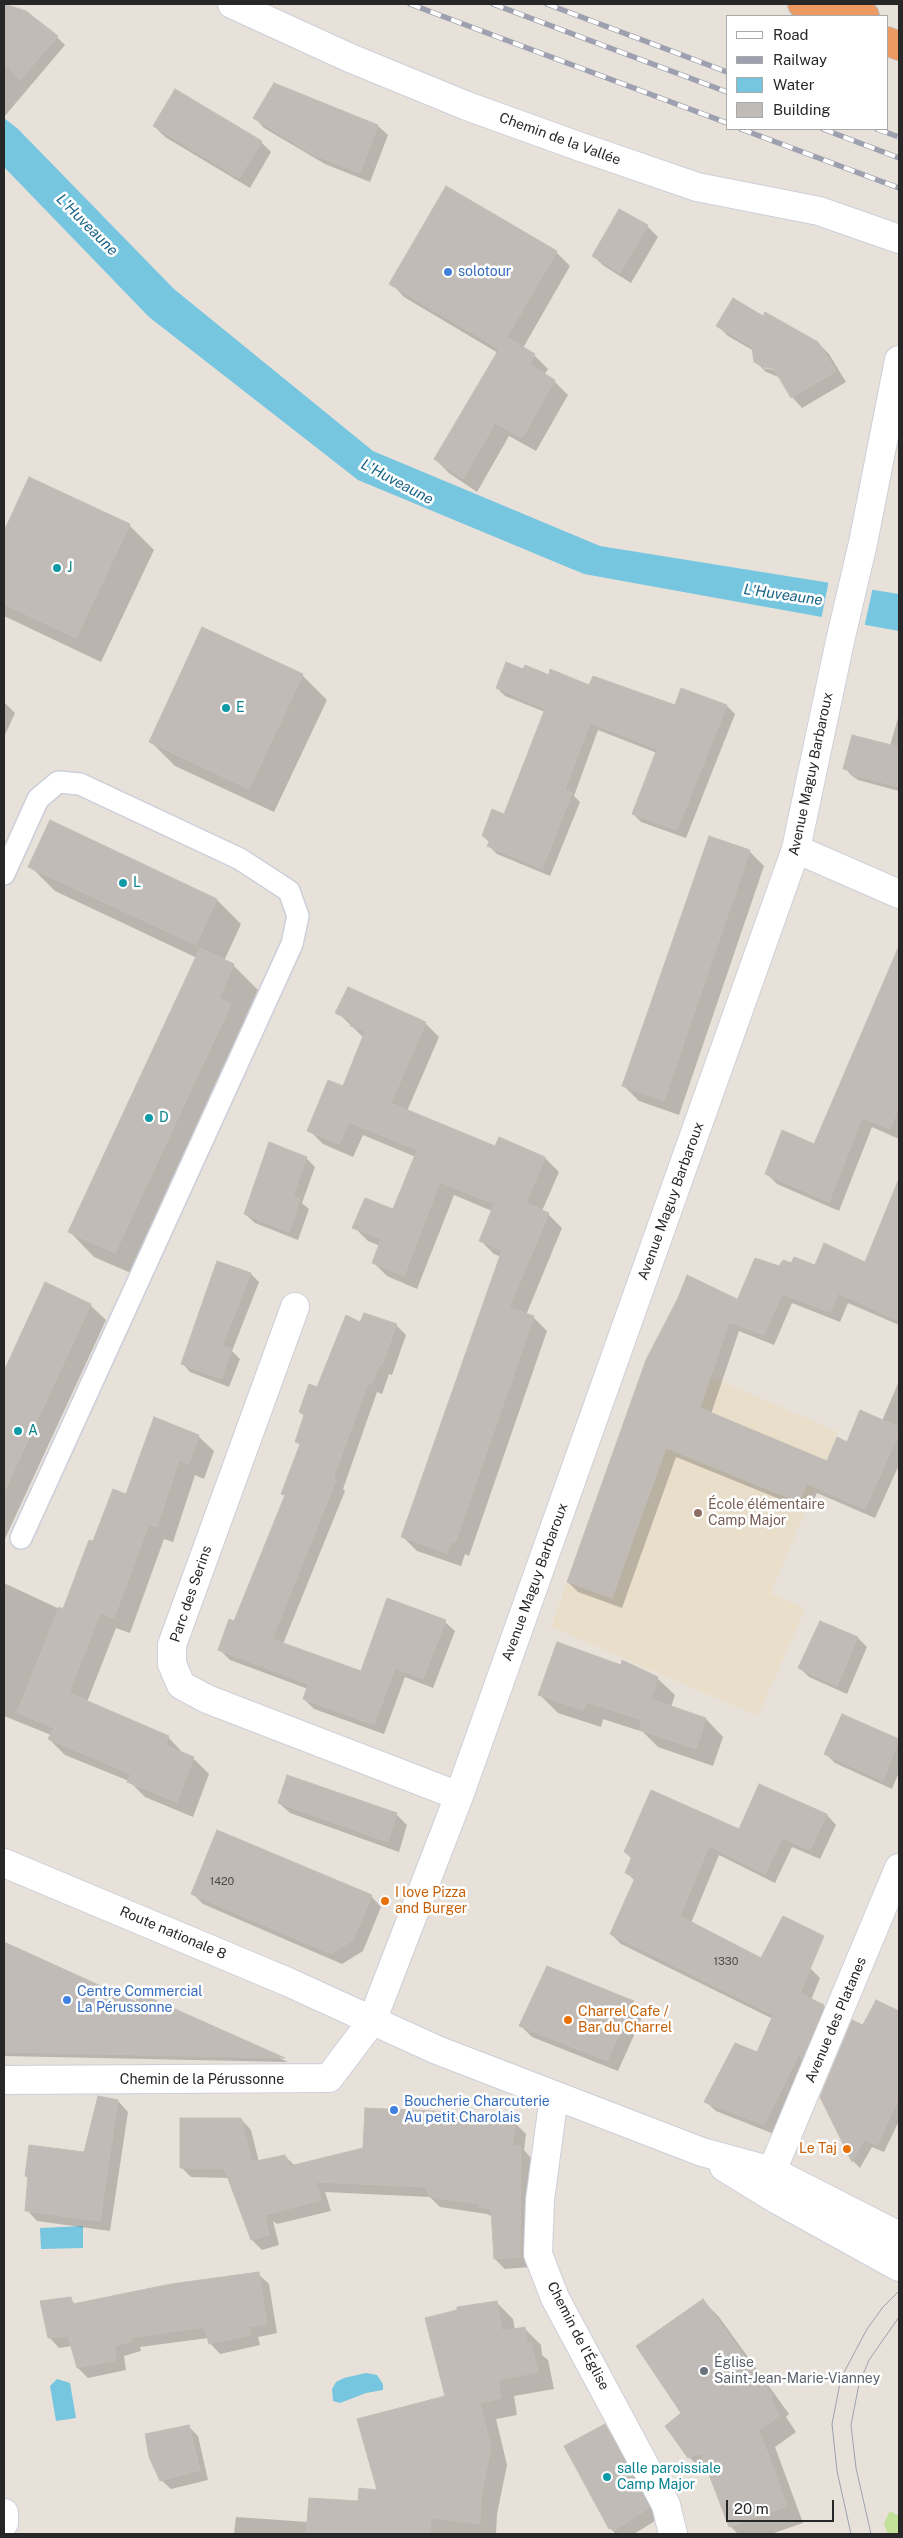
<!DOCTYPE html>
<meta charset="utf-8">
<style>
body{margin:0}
#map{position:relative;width:903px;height:2538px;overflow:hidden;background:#e8e1da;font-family:"Public Sans",sans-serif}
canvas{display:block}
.frame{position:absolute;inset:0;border:5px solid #272727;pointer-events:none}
.legend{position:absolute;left:726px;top:15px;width:162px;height:115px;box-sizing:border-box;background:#fff;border:1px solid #a9a9a9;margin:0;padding:6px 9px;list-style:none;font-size:15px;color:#272727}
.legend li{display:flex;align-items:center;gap:10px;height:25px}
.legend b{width:25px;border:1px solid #a9a9a9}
.scale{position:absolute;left:726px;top:2500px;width:108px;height:22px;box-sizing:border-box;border:2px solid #272727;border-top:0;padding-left:6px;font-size:15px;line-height:18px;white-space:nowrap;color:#272727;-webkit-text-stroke:4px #fff;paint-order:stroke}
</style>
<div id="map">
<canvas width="903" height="2538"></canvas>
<div class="frame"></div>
<ul class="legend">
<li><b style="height:6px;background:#fff"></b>Road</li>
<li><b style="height:6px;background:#9da0af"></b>Railway</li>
<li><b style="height:14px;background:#76c6e0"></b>Water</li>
<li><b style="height:14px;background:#c0bbb6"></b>Building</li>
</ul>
<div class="scale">20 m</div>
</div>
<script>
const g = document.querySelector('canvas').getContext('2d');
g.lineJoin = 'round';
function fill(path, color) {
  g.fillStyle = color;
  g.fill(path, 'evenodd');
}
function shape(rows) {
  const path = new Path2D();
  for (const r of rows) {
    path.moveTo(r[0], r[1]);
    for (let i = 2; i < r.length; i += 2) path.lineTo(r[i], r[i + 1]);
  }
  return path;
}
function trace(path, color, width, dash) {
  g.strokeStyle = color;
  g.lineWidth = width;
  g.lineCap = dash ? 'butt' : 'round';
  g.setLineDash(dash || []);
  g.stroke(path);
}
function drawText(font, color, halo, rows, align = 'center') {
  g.font = font + ' "Public Sans",sans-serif';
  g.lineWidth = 5;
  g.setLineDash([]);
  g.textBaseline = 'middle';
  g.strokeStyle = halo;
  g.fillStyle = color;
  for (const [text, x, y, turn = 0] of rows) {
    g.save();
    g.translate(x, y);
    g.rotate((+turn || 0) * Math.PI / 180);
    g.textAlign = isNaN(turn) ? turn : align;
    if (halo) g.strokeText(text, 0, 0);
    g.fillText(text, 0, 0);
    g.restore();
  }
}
fill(shape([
 [648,1354,721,1381,838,1432,771,1593,805,1609,758,1716,551,1627]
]), '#e8deca');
fill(shape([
 [890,2511,899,2516,899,2534,888,2534,884,2523]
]), '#c3e098');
fill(shape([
 [4,118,18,129,174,289,373,451,600,546,899,594,899,631,584,574,358,480,149,317,4,167],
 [83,2226,83,2248,41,2249,40,2228],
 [366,2373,377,2375,383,2384,383,2390,366,2393,340,2403,333,2401,332,2389,336,2382,344,2378],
 [57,2379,70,2383,76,2418,56,2421,50,2386]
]), '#76c6e0');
fill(shape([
 [829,580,873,587,864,628,821,620]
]), '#e8e1da');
fill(shape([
 [5,4,57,37,65,45,4,117,4,66,9,53,4,51],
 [275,84,378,126,388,135,370,182,325,164,264,128,255,118],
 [154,126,261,142,271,152,250,188,165,137],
 [446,188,556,252,570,266,523,348,534,355,548,369,544,375,554,381,568,395,536,451,509,436,477,492,449,473,435,459,498,353,404,297,391,283],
 [647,226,658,237,631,283,604,266,593,256],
 [764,318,818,343,829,354,846,382,802,408,792,397,781,378,766,372,755,361,754,351,728,336,718,326],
 [763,366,781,369,780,371,763,368],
 [30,478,129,525,154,550,101,662,4,616,4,534],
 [524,671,675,707,727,706,735,714,686,838,641,822,633,814,657,753,598,730,574,796,580,802,550,876,497,854,489,846,490,843,483,836,505,815,545,712,505,696,497,688],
 [302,675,327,700,274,812,175,766,150,741],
 [4,702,15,713,4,737],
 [898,718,899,791,858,780,851,775,845,768,890,746],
 [749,851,764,866,679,1115,639,1101,624,1086],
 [30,866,217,900,241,924,224,961,233,965,258,990,245,1019,255,1030,140,1277,94,1257,70,1232,197,958,55,891],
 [891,979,899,983,899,1139,872,1127,839,1211,777,1184,767,1174,814,1146],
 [337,1012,425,1023,439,1037,407,1111,496,1148,499,1138,545,1158,559,1172,542,1211,548,1214,562,1228,526,1315,533,1317,547,1331,469,1556,465,1554,461,1566,417,1551,403,1537,501,1257,494,1254,480,1240,492,1211,454,1195,417,1289,387,1276,373,1262,380,1246,368,1241,354,1227,394,1211,416,1157,363,1135,353,1157,323,1144,309,1130,343,1088,363,1037],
 [306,1158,315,1167,302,1203,309,1209,298,1240,255,1223,245,1214],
 [884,1218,899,1224,899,1325,848,1303,840,1322,792,1303,774,1345,739,1331,711,1414,828,1463,847,1444,882,1421,899,1381,899,1465,875,1518,817,1493,809,1511,676,1457,622,1608,578,1592,568,1582,736,1300,738,1302,780,1268,791,1264,816,1266,866,1264],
 [218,1262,251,1274,259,1282,232,1351,240,1359,229,1387,190,1372,182,1363],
 [46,1284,90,1305,106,1320,4,1541,4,1374],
 [361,1324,396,1325,406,1335,392,1375,389,1374,382,1394,377,1392,343,1489,345,1491,283,1644,362,1672,445,1622,455,1631,433,1688,405,1677,384,1734,314,1709,304,1699,308,1689,230,1660,220,1650,235,1622,286,1497,283,1493,301,1446,296,1441,305,1416,300,1412],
 [198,1436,214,1451,204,1479,195,1475,173,1542,164,1539,130,1633,116,1628,87,1702,168,1737,184,1754,194,1759,209,1774,193,1817,145,1797,129,1781,65,1755,49,1739,51,1735,4,1716,4,1583,64,1611,94,1543,126,1495],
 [820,1622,858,1638,867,1647,847,1694,809,1677,800,1668],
 [657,1678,675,1695,671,1707,706,1719,723,1737,713,1766,658,1747,643,1732,603,1719,601,1727,558,1713,540,1695],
 [843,1715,899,1740,899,1772,892,1789,835,1763,826,1754],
 [760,1785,827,1815,836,1825,820,1859,792,1847,775,1883,719,1855,691,1923,762,1959,810,1968,820,1978,811,2000,824,2006,834,2016,774,2134,716,2111,706,2102,757,2053,773,2019,621,1944,611,1934,635,1881,627,1873,632,1859,625,1852,739,1830],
 [279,1803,396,1814,407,1825,399,1852,290,1813],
 [193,1894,371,1896,381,1907,363,1951,342,1964,203,1904],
 [4,1943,136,2004,140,1995,288,2062,4,2056],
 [876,2001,899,2013,899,2121,884,2152,872,2147,860,2168,853,2161,821,2097],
 [633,2002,644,2013,618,2071,532,2037,521,2026],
 [118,2101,128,2112,110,2231,37,2221,27,2210,29,2179,26,2176,85,2153],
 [453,2113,516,2124,526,2134,524,2150,531,2158,530,2267,505,2269,495,2259,493,2217,487,2214,440,2207,430,2197,325,2192,331,2211,277,2224,273,2221,279,2245,262,2250,252,2240,229,2178,191,2177,181,2167,241,2119,251,2130,259,2162,285,2156,295,2166,364,2149],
 [258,2274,269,2284,277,2333,258,2337,260,2345,220,2354,210,2343,208,2338,140,2347,141,2351,124,2356,126,2370,88,2378,78,2368,72,2346,59,2348,49,2337,70,2299,76,2305],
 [703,2301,719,2317,789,2414,786,2417,796,2432,775,2447,803,2523,771,2534,738,2534,730,2526,710,2473,706,2474,689,2457,683,2413],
 [496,2302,513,2319,515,2330,524,2328,541,2345,542,2355,548,2360,554,2389,514,2396,517,2415,496,2419,507,2465,497,2514,496,2534,234,2534,236,2517,308,2522,359,2503,379,2491,446,2397],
 [188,2426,198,2436,208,2480,171,2489,161,2480],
 [605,2426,615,2436,658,2519,634,2534,616,2534,610,2528]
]), '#0003');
const building = shape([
 [4,4,26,11,58,36,20,80,4,62,4,4],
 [274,83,378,125,360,173,314,155,253,118,274,83],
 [175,89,262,141,239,178,153,126,175,89],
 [446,186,557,251,507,337,535,354,529,364,555,380,522,438,495,423,463,479,434,459,499,349,389,284,446,186],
 [619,209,648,225,620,273,592,256,619,209],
 [733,298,763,316,765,312,818,342,836,371,791,398,774,369,763,367,754,362,752,347,716,326,733,298],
 [29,477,130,524,76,638,4,604,4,531,29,477],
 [202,627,303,674,249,789,149,742,202,627],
 [506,662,523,669,525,665,549,675,550,669,589,685,593,676,675,705,681,688,727,705,677,830,632,814,657,749,590,723,565,790,572,793,542,869,487,846,490,840,482,836,492,809,504,814,545,709,496,688,506,662],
 [852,735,899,747,899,787,850,774,851,771,843,769,852,735],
 [50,820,217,899,196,945,28,867,50,820],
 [709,836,750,850,664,1101,622,1086,709,836],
 [899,946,899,1107,890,1129,862,1118,829,1202,765,1174,782,1130,814,1144,899,946],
 [200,948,234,964,219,998,231,1004,115,1253,68,1232,200,948],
 [348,987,426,1022,391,1103,495,1146,499,1137,545,1157,526,1203,549,1213,509,1308,534,1316,455,1543,452,1541,447,1553,401,1537,502,1250,479,1241,494,1204,440,1182,404,1276,372,1263,381,1239,352,1228,365,1198,393,1209,417,1150,349,1122,339,1144,307,1131,328,1080,343,1086,365,1031,350,1026,352,1021,335,1013,348,987],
 [269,1142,307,1157,293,1196,300,1199,289,1232,244,1214,269,1142],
 [898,1181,899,1321,838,1293,830,1312,782,1294,764,1335,729,1322,700,1408,827,1461,837,1437,847,1442,860,1410,899,1427,899,1433,865,1509,807,1484,799,1502,666,1448,612,1598,567,1582,646,1360,678,1298,687,1275,737,1299,733,1310,755,1258,779,1266,783,1260,791,1263,794,1257,815,1265,824,1243,865,1262,898,1181],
 [217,1261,251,1273,222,1346,232,1349,221,1379,181,1364,217,1261],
 [45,1282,91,1304,4,1492,4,1371,45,1282],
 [364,1313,397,1324,382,1365,379,1365,372,1385,368,1383,333,1479,336,1480,272,1639,361,1671,387,1598,446,1620,423,1679,395,1668,374,1725,303,1699,308,1684,218,1650,229,1619,234,1621,285,1495,281,1494,300,1444,295,1442,304,1415,299,1412,309,1384,317,1387,346,1315,360,1322,364,1313],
 [154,1417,199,1435,189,1464,179,1460,157,1527,149,1524,114,1618,100,1613,69,1693,169,1736,165,1745,194,1757,177,1802,127,1782,131,1774,48,1739,54,1728,17,1713,59,1607,63,1609,89,1540,93,1541,113,1489,126,1494,154,1417],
 [820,1621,858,1637,837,1686,798,1668,820,1621],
 [557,1642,621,1665,622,1660,658,1677,651,1699,706,1718,696,1749,639,1730,642,1720,586,1702,583,1710,538,1695,557,1642],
 [842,1714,899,1739,883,1781,824,1754,842,1714],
 [287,1775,397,1813,388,1842,278,1803,287,1775],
 [759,1784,827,1814,810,1850,782,1838,765,1874,709,1846,680,1916,761,1958,783,1916,824,1936,800,1993,824,2005,802,2060,799,2054,764,2125,704,2102,735,2043,757,2052,773,2015,610,1934,635,1878,625,1873,632,1856,624,1852,651,1790,739,1829,759,1784],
 [217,1830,372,1895,353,1940,331,1954,191,1894,217,1830],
 [4,1942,136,2002,139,1993,285,2058,4,2052,4,1942],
 [547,1966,634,2001,607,2061,519,2026,547,1966],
 [876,2000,899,2011,899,2098,877,2145,864,2140,852,2162,820,2097,852,2020,863,2025,876,2000],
 [98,2096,118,2100,100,2221,25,2211,28,2176,25,2176,29,2145,84,2152,98,2096],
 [365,2108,453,2112,516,2123,512,2146,521,2146,520,2257,494,2259,491,2209,479,2207,479,2204,429,2197,426,2187,315,2182,321,2200,265,2215,264,2213,269,2235,251,2240,224,2168,180,2168,180,2118,241,2118,252,2162,285,2155,290,2166,363,2148,365,2108],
 [259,2272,267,2324,249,2327,251,2335,209,2344,204,2327,130,2338,131,2341,115,2346,116,2360,77,2368,68,2336,48,2338,40,2301,71,2297,73,2304,171,2284,259,2272],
 [703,2299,773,2396,770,2400,780,2415,759,2430,787,2506,729,2527,701,2453,688,2458,665,2426,681,2413,636,2346,703,2299],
 [497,2301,502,2331,525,2327,527,2343,531,2343,538,2372,498,2380,501,2398,480,2403,491,2447,481,2497,480,2524,431,2518,430,2534,306,2534,309,2498,358,2501,359,2488,377,2490,357,2419,445,2396,425,2318,457,2310,457,2307,497,2301],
 [605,2424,649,2508,615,2530,614,2527,609,2529,564,2446,605,2424],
 [189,2425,200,2470,160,2481,149,2457,145,2434,189,2425]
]);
fill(building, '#c0bbb6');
trace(building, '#c3bdb4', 1);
const service = shape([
 [4,874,38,799,58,782,80,784,240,859,289,891,298,916,292,944,21,1538]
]);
const minor = shape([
 [796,849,899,894],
 [295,1307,172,1645,172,1664,181,1685,207,1699,459,1796],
 [4,2080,329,2078,372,2021,459,1796,796,849,840,641,863,543,899,360],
 [554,2096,540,2200,538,2254,555,2298,666,2505,673,2534],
 [772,2171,899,1868],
 [4,2513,4,2523]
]);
const tertiary = shape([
 [232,4,350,58,467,106,578,146,697,187,819,211,899,239]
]);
const secondary = shape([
 [4,1863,288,1982,437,2050,702,2152,772,2171,899,2236],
 [724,2167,776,2199,899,2267]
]);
const motorway = shape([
 [802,4,831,16],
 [831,4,865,16],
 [887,41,899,46]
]);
trace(service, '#cccfda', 24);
trace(minor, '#cccfda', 30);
trace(tertiary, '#cccfda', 30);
trace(secondary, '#cccfda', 30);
trace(motorway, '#bebebe', 30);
trace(service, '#fff', 21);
trace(minor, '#fff', 28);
trace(tertiary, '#fff', 28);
trace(secondary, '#fff', 28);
trace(motorway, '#ec9a61', 28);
trace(shape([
 [851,2534,837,2471,832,2424,841,2378,867,2329,883,2307,899,2291],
 [871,2534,856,2468,851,2425,859,2384,869,2360,899,2317]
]), '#9da0af', 1);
const rail = shape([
 [410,4,727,123],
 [493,4,727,92],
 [547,4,727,72],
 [741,129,899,188],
 [823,129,899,158],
 [877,129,899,137]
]);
trace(rail, '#9da0af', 5.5);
trace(rail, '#fff', 4, [11]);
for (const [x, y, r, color] of [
 [448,272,5,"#3f7fe0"],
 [57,568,5,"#0f9aa8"],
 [226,708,5,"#0f9aa8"],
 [123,883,5,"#0f9aa8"],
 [149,1118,5,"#0f9aa8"],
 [18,1431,5,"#0f9aa8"],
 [698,1513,5,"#8d6e63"],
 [385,1901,5,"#e8710a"],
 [67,2000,5,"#3f7fe0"],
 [568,2020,5,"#e8710a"],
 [394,2110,5,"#3f7fe0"],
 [847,2149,5,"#e8710a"],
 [704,2371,5,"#6b7280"],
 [607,2477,5,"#0f9aa8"]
]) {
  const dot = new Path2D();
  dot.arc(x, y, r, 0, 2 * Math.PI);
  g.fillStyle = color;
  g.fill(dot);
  trace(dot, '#fff', 2);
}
drawText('11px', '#4d4c4b', null, [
 ["1420",222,1882],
 ["1330",726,1962]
]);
drawText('14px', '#272727', '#fff', [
 ["Chemin de la Vallée",560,139,20],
 ["Avenue Maguy Barbaroux",811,774,-78],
 ["Avenue Maguy Barbaroux",671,1201,-70],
 ["Avenue Maguy Barbaroux",535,1582,-70],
 ["Parc des Serins",191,1594,-71],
 ["Route nationale 8",173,1933,23],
 ["Avenue des Platanes",836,2020,-67],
 ["Chemin de la Pérussonne",202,2080],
 ["Chemin de l'Église",578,2336,63]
]);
drawText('14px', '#366cbe', '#fff', [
 ["solotour",458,272],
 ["Centre Commercial",77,1992],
 ["La Pérussonne",77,2008],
 ["Boucherie Charcuterie",404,2102],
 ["Au petit Charolais",404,2118]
], 'left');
drawText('14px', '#0d838f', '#fff', [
 ["J",67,568],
 ["E",236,708],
 ["L",133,883],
 ["D",159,1118],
 ["A",28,1431],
 ["salle paroissiale",617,2469],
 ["Camp Major",617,2485]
], 'left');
drawText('14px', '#785e54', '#fff', [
 ["École élémentaire",708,1505],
 ["Camp Major",708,1521]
], 'left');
drawText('14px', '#c56008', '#fff', [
 ["I love Pizza",395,1893],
 ["and Burger",395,1909],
 ["Charrel Cafe /",578,2012],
 ["Bar du Charrel",578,2028],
 ["Le Taj",837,2149,"right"]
], 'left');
drawText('14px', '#5b616d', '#fff', [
 ["Église",714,2363],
 ["Saint-Jean-Marie-Vianney",714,2379]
], 'left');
drawText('italic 15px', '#1b6487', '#fff', [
 ["L'Huveaune",87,225,45],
 ["L'Huveaune",397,482,28],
 ["L'Huveaune",783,595,8]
]);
</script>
